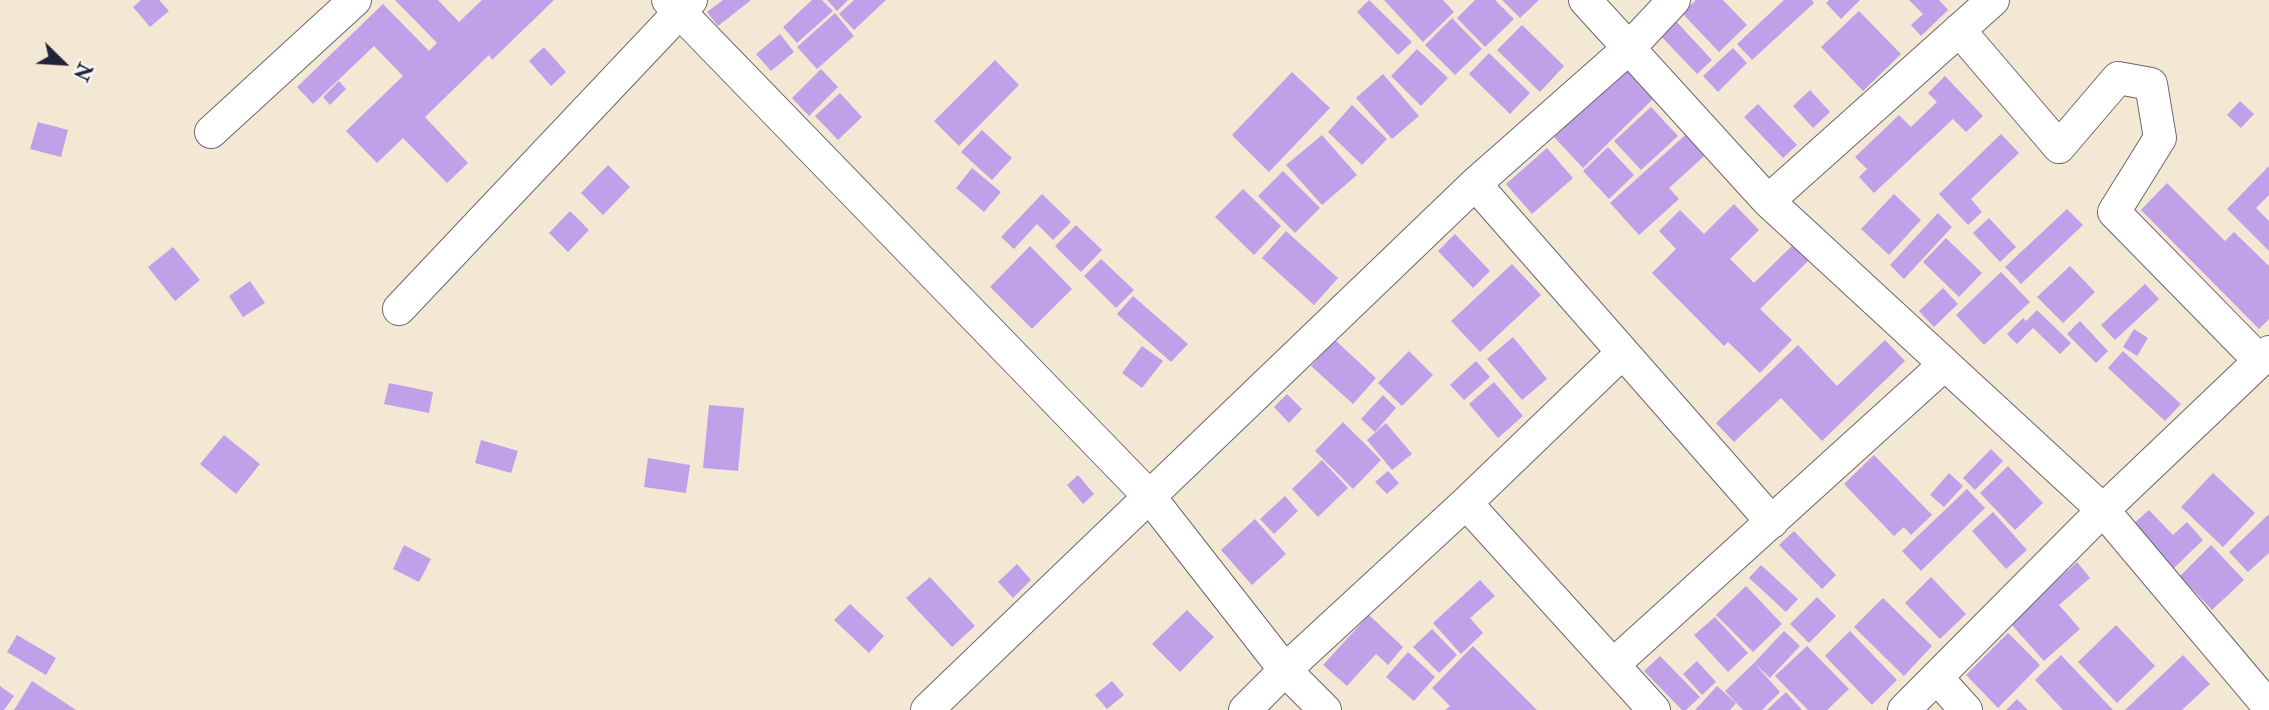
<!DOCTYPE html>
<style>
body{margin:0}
#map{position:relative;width:2269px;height:710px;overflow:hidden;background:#f2e8d3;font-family:"IM FELL Double Pica",serif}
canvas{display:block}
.north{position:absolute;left:28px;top:28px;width:70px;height:70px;-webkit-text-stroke:5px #f6f6f2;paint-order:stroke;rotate:114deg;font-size:19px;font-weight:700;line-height:28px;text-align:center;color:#22223b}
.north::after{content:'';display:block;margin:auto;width:24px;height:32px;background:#22223b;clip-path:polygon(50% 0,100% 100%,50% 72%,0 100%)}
</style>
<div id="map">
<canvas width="2269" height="710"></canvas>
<div class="north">N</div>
</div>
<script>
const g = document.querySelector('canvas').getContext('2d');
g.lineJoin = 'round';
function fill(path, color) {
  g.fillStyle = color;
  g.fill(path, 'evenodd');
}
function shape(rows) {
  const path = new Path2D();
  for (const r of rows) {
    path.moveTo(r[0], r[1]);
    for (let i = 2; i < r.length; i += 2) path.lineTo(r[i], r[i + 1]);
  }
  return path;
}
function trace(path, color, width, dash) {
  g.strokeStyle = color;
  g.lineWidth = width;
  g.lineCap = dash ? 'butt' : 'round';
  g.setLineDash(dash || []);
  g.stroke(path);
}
fill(shape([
 [141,0,159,0,169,11,150,27,133,7],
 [395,0,438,0,459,22,482,0,554,0,492,60,489,55,425,117,468,163,447,183,403,138,377,163,346,131,403,76,374,46,313,104,297,87,383,4,429,51,437,43],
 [723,0,751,0,718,26,707,12],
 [812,0,822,0,833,11,797,43,783,27],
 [827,0,848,0,837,11],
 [854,0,886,0,854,30,839,14],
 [1369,0,1412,42,1398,55,1357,12],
 [1384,0,1443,0,1454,12,1423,42],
 [1475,0,1495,0,1514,19,1485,47,1457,18],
 [1502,0,1539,0,1520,18],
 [1696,0,1723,0,1747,25,1719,52,1682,13],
 [1784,0,1812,0,1814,3,1752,60,1737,44],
 [1829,0,1860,0,1841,19,1826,3],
 [1909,0,1939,0,1948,10,1921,36,1911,25,1923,14],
 [1859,11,1901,54,1863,91,1821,47],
 [835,13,854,36,817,69,797,47],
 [1452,18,1482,49,1455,75,1425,45],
 [1674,19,1712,60,1697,74,1659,34],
 [1522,25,1564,66,1540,92,1497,50],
 [780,34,794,52,771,71,756,54],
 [544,47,566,72,551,86,529,61],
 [1733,48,1747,63,1718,92,1703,76],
 [1417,49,1448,78,1421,106,1391,76],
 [1489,53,1530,93,1510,114,1469,74],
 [995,60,1019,85,959,146,934,121],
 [1628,64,1658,94,1583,168,1554,137],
 [821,69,838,87,809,116,792,98],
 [1292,72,1330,108,1269,172,1232,135],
 [1383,74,1419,116,1392,139,1356,98],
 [1945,76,1983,116,1966,132,1953,119,1874,193,1859,177,1867,169,1855,157,1899,115,1911,127,1937,102,1928,93],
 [339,81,346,89,330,105,323,97],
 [1810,90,1830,112,1813,128,1793,106],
 [840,93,862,117,838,140,815,116],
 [2240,101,2254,114,2241,128,2227,115],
 [1758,104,1797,145,1783,158,1744,117],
 [1352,105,1387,139,1362,165,1328,132],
 [1651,107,1678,136,1641,170,1614,141],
 [38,122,68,130,61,157,30,149],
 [1692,129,1711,150,1669,188,1679,199,1639,235,1610,203],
 [982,130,1012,158,992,180,961,152],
 [2001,134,2019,153,1971,199,1982,212,1968,225,1939,194],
 [1322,135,1357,175,1322,205,1286,165],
 [1608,147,1634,175,1609,199,1583,171],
 [1547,148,1573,178,1532,214,1506,184],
 [608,165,630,187,603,215,581,193],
 [2269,166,2269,195,2256,208,2269,221,2269,251,2227,209],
 [972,168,1001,192,984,212,956,188],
 [1283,171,1320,208,1295,233,1258,196],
 [2167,183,2225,241,2234,232,2269,266,2269,319,2259,329,2141,210],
 [1243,189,1281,226,1254,255,1215,217],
 [1042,194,1071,222,1053,240,1037,224,1014,249,1001,237],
 [1894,194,1921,220,1889,255,1861,229],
 [1734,204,1759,230,1730,259,1754,283,1795,243,1810,259,1760,309,1792,340,1760,373,1728,342,1724,346,1652,273,1676,249,1659,231,1680,210,1704,234],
 [2067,209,2083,225,2021,284,2005,267],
 [570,211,589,230,568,252,549,233],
 [1938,213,1952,227,1904,279,1890,265],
 [1989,218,2016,247,2000,262,1973,233],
 [1076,225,1102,250,1081,272,1055,246],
 [1286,231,1338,278,1314,305,1262,258],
 [1455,234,1490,271,1473,288,1438,251],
 [1946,238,1982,273,1959,297,1923,262],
 [1030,246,1072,289,1032,329,990,287],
 [173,247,200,280,175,301,148,267],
 [1101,259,1134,290,1116,308,1084,276],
 [1512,264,1541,295,1480,352,1451,321],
 [2070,266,2095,292,2063,323,2037,297],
 [2001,272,2030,302,1984,345,1956,315],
 [250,281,265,303,243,317,229,296],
 [2145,284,2159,299,2115,340,2101,325],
 [1943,288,1958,304,1934,327,1919,311],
 [1133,296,1188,344,1171,362,1117,314],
 [2037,310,2071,343,2060,354,2033,328,2017,344,2007,334,2023,318,2026,321],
 [2080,321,2108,351,2096,363,2067,334],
 [2134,329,2148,338,2137,356,2123,347],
 [1513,337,1547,379,1522,400,1487,359],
 [1335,340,1376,378,1353,404,1311,366],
 [1885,340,1905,361,1822,441,1781,398,1734,442,1716,423,1798,345,1837,386],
 [1142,346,1163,361,1142,388,1122,373],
 [1409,351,1433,375,1402,406,1378,383],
 [2123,351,2181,404,2165,421,2108,368],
 [1476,361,1490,377,1464,400,1450,385],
 [1494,382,1523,416,1498,438,1469,404],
 [389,383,433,392,429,413,384,404],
 [1287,394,1302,409,1289,423,1274,407],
 [1383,395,1396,408,1375,432,1361,419],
 [709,405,744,408,738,471,703,468],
 [1343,422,1381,460,1353,489,1315,451],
 [1386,423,1412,454,1392,470,1367,440],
 [224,435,260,464,236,494,200,464],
 [481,440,518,451,511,473,475,463],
 [1991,449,2003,461,1975,490,1963,478],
 [1874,455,1932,515,1911,535,1904,527,1894,536,1844,484],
 [648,458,690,465,686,493,644,487],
 [1322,460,1348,488,1318,517,1292,489],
 [2008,466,2043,503,2015,530,1980,493],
 [1388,471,1399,483,1387,494,1375,482],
 [1949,473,1963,486,1944,507,1930,495],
 [2213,473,2255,513,2223,547,2181,507],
 [1078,475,1094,494,1083,504,1067,485],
 [1967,489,1985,508,1921,571,1902,551],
 [1285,496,1298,511,1274,534,1260,519],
 [2149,510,2173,535,2187,522,2203,540,2173,569,2132,525],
 [1993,512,2027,550,2006,569,1972,531],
 [2269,514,2269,553,2248,572,2229,552],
 [1255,519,1286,554,1252,585,1221,550],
 [1794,531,1836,575,1822,589,1779,545],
 [404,545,431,559,419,582,393,569],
 [2211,545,2244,580,2212,610,2180,576],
 [2077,562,2090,578,2059,605,2080,629,2044,661,2010,623],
 [1017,564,1031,580,1013,598,998,582],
 [1761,565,1798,599,1786,612,1749,578],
 [930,577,975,626,952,647,906,598],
 [1931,577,1966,614,1940,639,1905,603],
 [1480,580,1495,596,1470,618,1483,633,1461,654,1433,623],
 [1746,586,1782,624,1753,652,1716,615],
 [1817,597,1836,616,1809,643,1790,624],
 [1883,598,1932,646,1904,676,1854,627],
 [850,604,884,636,869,653,834,620],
 [1187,610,1214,637,1180,672,1152,644],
 [1369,615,1403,647,1388,665,1376,654,1347,686,1323,665],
 [1715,617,1748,653,1728,672,1694,635],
 [2116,625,2155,666,2117,703,2078,662],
 [1432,629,1457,655,1439,673,1413,647],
 [1784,631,1800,646,1770,678,1754,663],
 [1850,631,1897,680,1872,705,1825,656],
 [2008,633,2040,665,1998,708,1966,675],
 [17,635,56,658,46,675,7,652],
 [1473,646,1537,710,1445,710,1450,706,1432,688],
 [1807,646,1849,689,1827,710,1808,710,1775,676],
 [1408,652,1435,677,1414,701,1386,677],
 [2061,655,2113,710,2063,710,2035,680],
 [2183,655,2210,684,2182,710,2125,710],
 [1660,656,1700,697,1686,710,1682,710,1644,671],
 [1697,661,1716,682,1702,695,1683,674],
 [1754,663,1780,692,1762,710,1743,710,1725,691],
 [32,681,76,710,14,710],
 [1112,681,1124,695,1107,709,1095,695],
 [0,686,14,696,4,710,0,710],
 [1717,686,1736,703,1730,710,1695,710],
 [1786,692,1802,710,1767,710],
 [2017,699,2028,710,2006,710]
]), '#c1a0ea');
const minor = shape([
 [668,0,1149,496,1285,670,1325,710],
 [1585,0,1768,201,2103,510,2269,707],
 [1959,30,2059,147,2118,78,2151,84,2160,138,2114,212,2260,361],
 [211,132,355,0],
 [1475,184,1772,522],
 [1768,201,1993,0],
 [399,309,691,0],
 [1466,503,1654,710],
 [1614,664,1944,365],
 [1937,678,1966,710],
 [927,710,1475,184,1629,48,1674,0],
 [1245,710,1285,670,1466,503,1622,353],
 [1904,710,2103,510,2269,352]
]);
trace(minor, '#6b6770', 34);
trace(minor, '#fff', 32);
</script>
